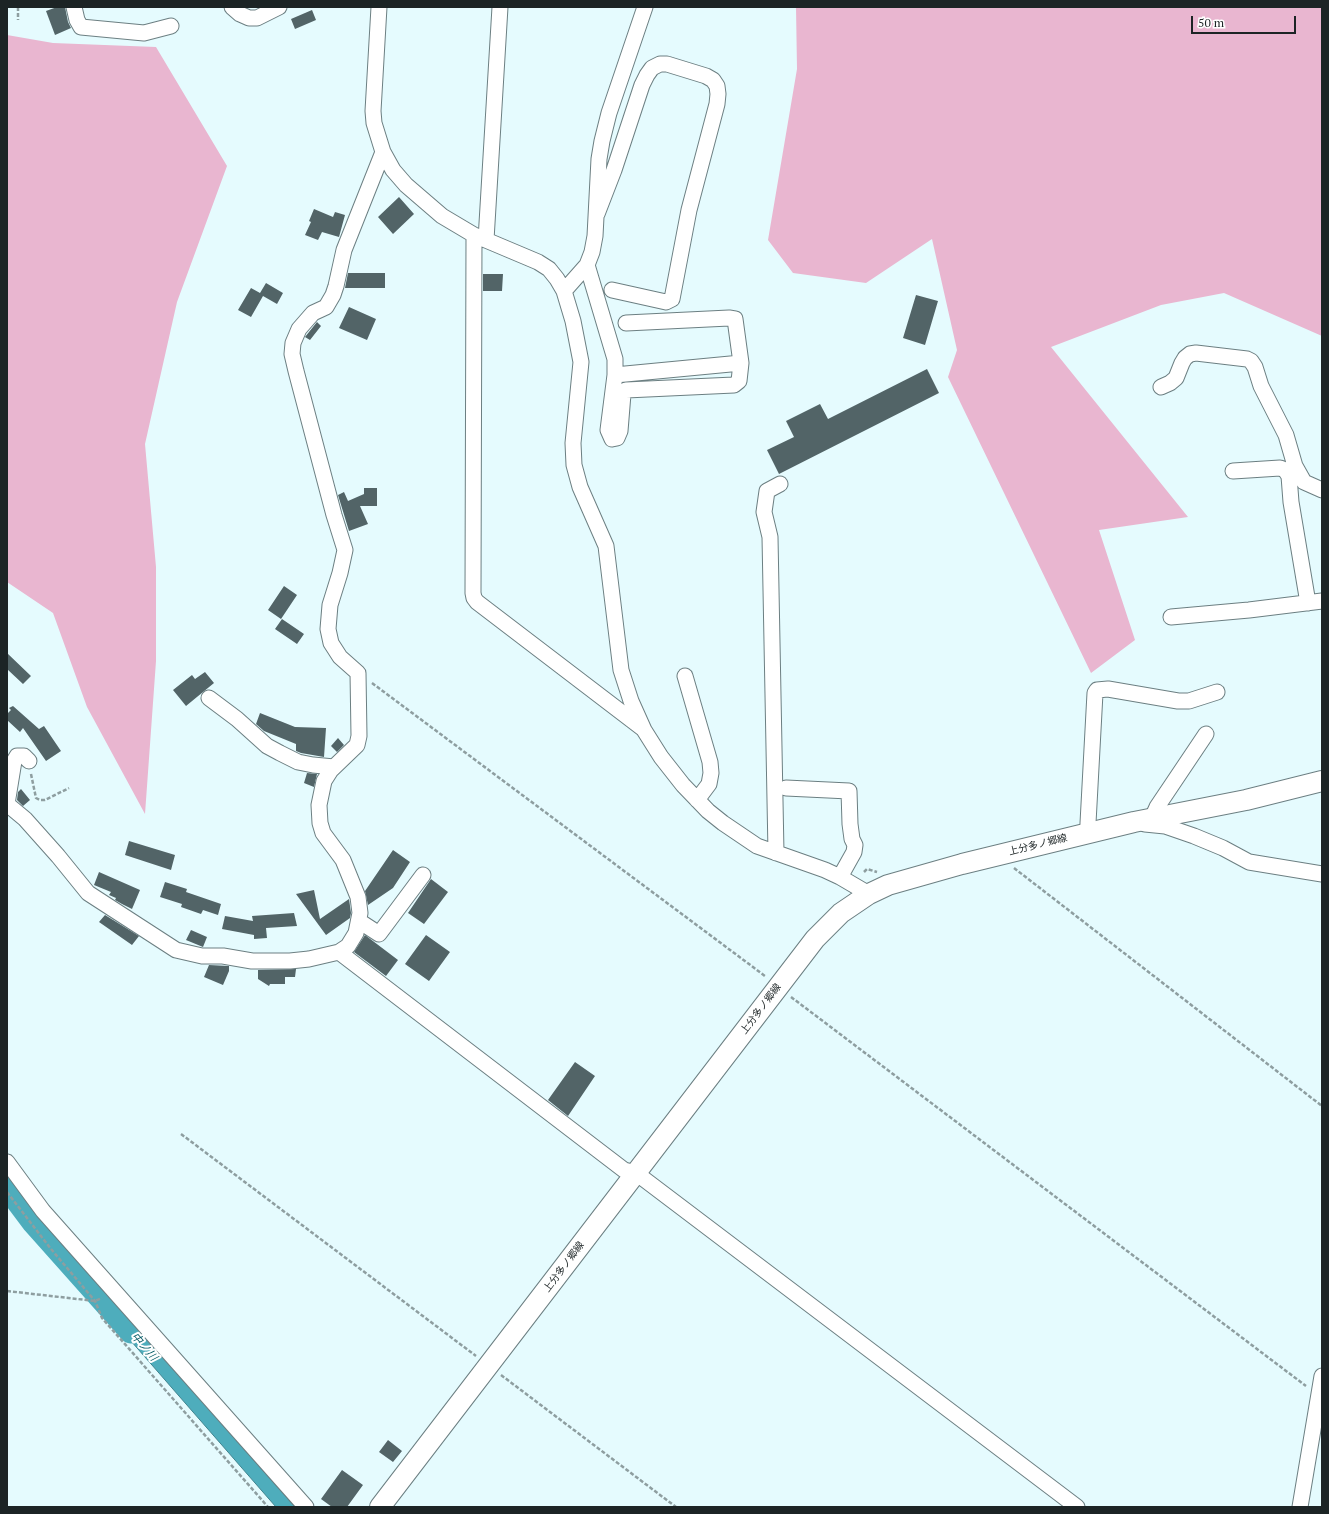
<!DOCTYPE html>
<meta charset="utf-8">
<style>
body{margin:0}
#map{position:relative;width:1329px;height:1514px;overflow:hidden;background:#e5fbfe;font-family:"PT Serif",serif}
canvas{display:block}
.frame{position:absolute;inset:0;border:8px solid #1c2425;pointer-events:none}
.scale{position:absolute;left:1191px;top:16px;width:105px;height:18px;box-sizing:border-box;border:2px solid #1c2425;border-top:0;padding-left:5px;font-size:12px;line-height:14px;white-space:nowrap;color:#1c2425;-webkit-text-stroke:3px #fff;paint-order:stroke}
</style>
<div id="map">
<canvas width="1329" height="1514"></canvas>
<div class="frame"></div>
<div class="scale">50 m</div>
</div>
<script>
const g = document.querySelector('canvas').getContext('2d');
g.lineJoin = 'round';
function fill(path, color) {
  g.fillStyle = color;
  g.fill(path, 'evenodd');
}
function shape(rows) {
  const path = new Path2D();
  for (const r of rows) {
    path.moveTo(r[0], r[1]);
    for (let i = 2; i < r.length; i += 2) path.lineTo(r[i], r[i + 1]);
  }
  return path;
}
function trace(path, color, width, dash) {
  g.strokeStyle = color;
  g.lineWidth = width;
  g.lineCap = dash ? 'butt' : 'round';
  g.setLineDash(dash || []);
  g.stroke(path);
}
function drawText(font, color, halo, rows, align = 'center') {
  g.font = font + ' "PT Serif","Noto Sans JP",serif';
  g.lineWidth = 4;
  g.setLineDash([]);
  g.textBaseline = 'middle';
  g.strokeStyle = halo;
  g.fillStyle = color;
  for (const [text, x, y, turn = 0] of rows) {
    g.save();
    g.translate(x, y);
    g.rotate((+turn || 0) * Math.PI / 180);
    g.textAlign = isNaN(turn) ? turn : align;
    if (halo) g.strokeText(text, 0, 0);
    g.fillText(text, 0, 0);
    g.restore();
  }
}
fill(shape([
 [796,7,1322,7,1322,336,1224,293,1161,305,1051,347,1188,517,1099,530,1135,640,1091,673,948,377,957,350,932,239,866,283,793,273,768,240,797,69],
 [7,35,53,43,156,47,227,166,177,302,145,444,156,567,156,661,145,814,87,707,53,613,7,582]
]), '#e9b6d0');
const water = shape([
 [114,1301,295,1507,276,1507,103,1309,114,1301]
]);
fill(water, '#4eadbc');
trace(water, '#3f848f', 1);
trace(shape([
 [7,1186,34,1222,131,1331]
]), '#4eadbc', 25);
fill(shape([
 [57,7,65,7,68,22,71,28,55,35,46,11],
 [312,10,316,20,295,29,291,19],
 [399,197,414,214,393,234,378,217],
 [314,209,333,217,335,212,345,215,339,237,322,232,318,240,305,235,311,222,309,221],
 [348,273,385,273,385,288,345,288],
 [483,274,503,274,502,291,483,291],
 [266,283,283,293,277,304,263,296,251,317,238,310,251,288,260,293],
 [916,295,938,301,925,345,903,338],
 [349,307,376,319,367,340,339,328],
 [317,322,321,326,310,340,305,337],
 [927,369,939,393,779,474,767,450,794,437,786,421,820,404,828,419],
 [364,488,377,488,377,506,360,506,368,524,349,531,338,495,344,492,348,501,364,494],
 [284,586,297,595,281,619,268,610],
 [282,619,304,634,297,644,275,629],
 [7,653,31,676,23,684,7,669],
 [205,672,214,683,186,706,173,690,192,675,195,679],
 [13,706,39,729,44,726,61,751,46,761,23,728,20,732,7,720,7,714,11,710,9,708],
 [260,713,295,727,326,728,324,757,301,753,296,751,296,744,264,731,256,724],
 [338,738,344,745,337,752,331,746],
 [307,773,317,774,314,787,304,783],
 [21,789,30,800,23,806,17,800,18,792],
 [129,841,175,855,171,870,125,855],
 [393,850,410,862,393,888,368,905,365,891],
 [99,872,140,890,132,909,122,904,115,900,116,898,109,895,111,892,94,885],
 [431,879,448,892,424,924,408,913],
 [165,882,187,889,186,892,221,904,218,915,203,910,201,914,181,907,182,904,160,897],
 [314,890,320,919,349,899,351,913,350,918,326,935,296,894],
 [294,913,297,926,266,928,267,938,254,939,254,935,222,929,225,916,253,921,252,916],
 [105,915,139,936,132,945,99,922],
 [191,930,207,937,203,947,186,940],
 [365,935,398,960,386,976,354,952],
 [426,935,450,952,429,981,405,964],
 [209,965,229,966,229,971,223,985,204,977],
 [296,969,295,977,285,977,285,984,270,984,269,986,258,979,258,970],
 [575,1062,595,1076,568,1116,548,1100],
 [388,1440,402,1451,393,1462,379,1452],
 [342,1470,363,1485,347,1507,332,1507,321,1499]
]), '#526467');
const minor = shape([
 [74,7,77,20,81,27,144,33,171,26],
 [232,7,240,14,249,18,257,18,279,7],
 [379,7,373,111,374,123,383,152,393,170,406,185,442,216,474,235,538,262,549,269,557,279,564,291,573,321,581,362,573,443,574,465,580,487,606,546,621,670,631,701,644,730,661,757,683,785,708,811,723,823,757,846,825,870,840,877,869,894],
 [597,214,614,170,642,85,647,75,652,68,660,64,667,64,706,76,713,80,717,86,718,94,717,104,689,210,672,299,666,302,612,290],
 [474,235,473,593,474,598,477,602,642,728],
 [486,240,500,7],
 [587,265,615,359,615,375,608,430,612,439,617,438,620,431,623,394,626,390,734,385,739,381,741,363,735,319,729,318,626,323],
 [564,291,587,265,592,252,595,236,599,159,602,141,609,113,645,7],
 [615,375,741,363],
 [1161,387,1170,383,1176,378,1182,363,1185,358,1190,354,1196,353,1247,359,1251,361,1255,367,1261,386,1286,435,1295,466,1304,482,1322,490],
 [1233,471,1280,468,1285,470,1289,476,1291,502,1308,603],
 [1171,617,1249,610,1322,601],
 [685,676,710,762,711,773,709,784,697,800],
 [209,698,237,719,267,746,280,753,298,762,313,765,334,767],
 [786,788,849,791,850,824,852,839,855,845,854,852,840,877],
 [7,804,25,819,58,856,88,893,176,950,202,956,223,956,252,961,290,961,309,959,339,952,348,946,356,933,360,913,358,897,343,860,323,833,320,823,319,805,324,781,331,770,357,745,359,736,358,673,340,657,331,643,328,629,330,605,340,573,345,550,334,515,296,371,292,354,293,343,299,329,313,313,326,307,333,295,336,286,344,250,383,152],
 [7,804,14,761,17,756,24,756,29,761],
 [1152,818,1157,807,1206,734],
 [1145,824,1165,826,1194,836,1223,848,1249,862,1322,874],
 [1088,833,1088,823,1095,693,1097,690,1108,689,1178,701,1189,701,1217,692],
 [776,853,770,537,764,512,767,491,780,484],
 [359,921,379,934,423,875],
 [339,952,624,1170,636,1173,1077,1507],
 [7,1162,43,1211,306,1507],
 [1300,1507,1322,1376]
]);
const major = shape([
 [380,1507,815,939,841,913,869,894,888,885,962,864,1134,822,1246,800,1322,781]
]);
trace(minor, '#6c7f82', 17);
trace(major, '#6c7f82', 22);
trace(shape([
 [18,7,18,20],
 [372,683,765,976],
 [31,774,36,798,40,800,45,800,69,788],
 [1014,868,1322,1106],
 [864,872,867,869,877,872],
 [791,997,1306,1386],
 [181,1134,476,1356],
 [7,1192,51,1249,95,1301,102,1318,268,1507],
 [7,1291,95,1301,102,1298],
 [501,1375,676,1507]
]), '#8e9ea0', 2.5, [4, 2]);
trace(minor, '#fff', 15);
trace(major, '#fff', 20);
drawText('10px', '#1c2425', '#fff', [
 ["上分多ノ郷線",1038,845,-14],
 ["上分多ノ郷線",761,1009,-53],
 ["上分多ノ郷線",564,1267,-53]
]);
drawText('italic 11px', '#045a65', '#fff', [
 ["中ノ川",144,1347,49]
]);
</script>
